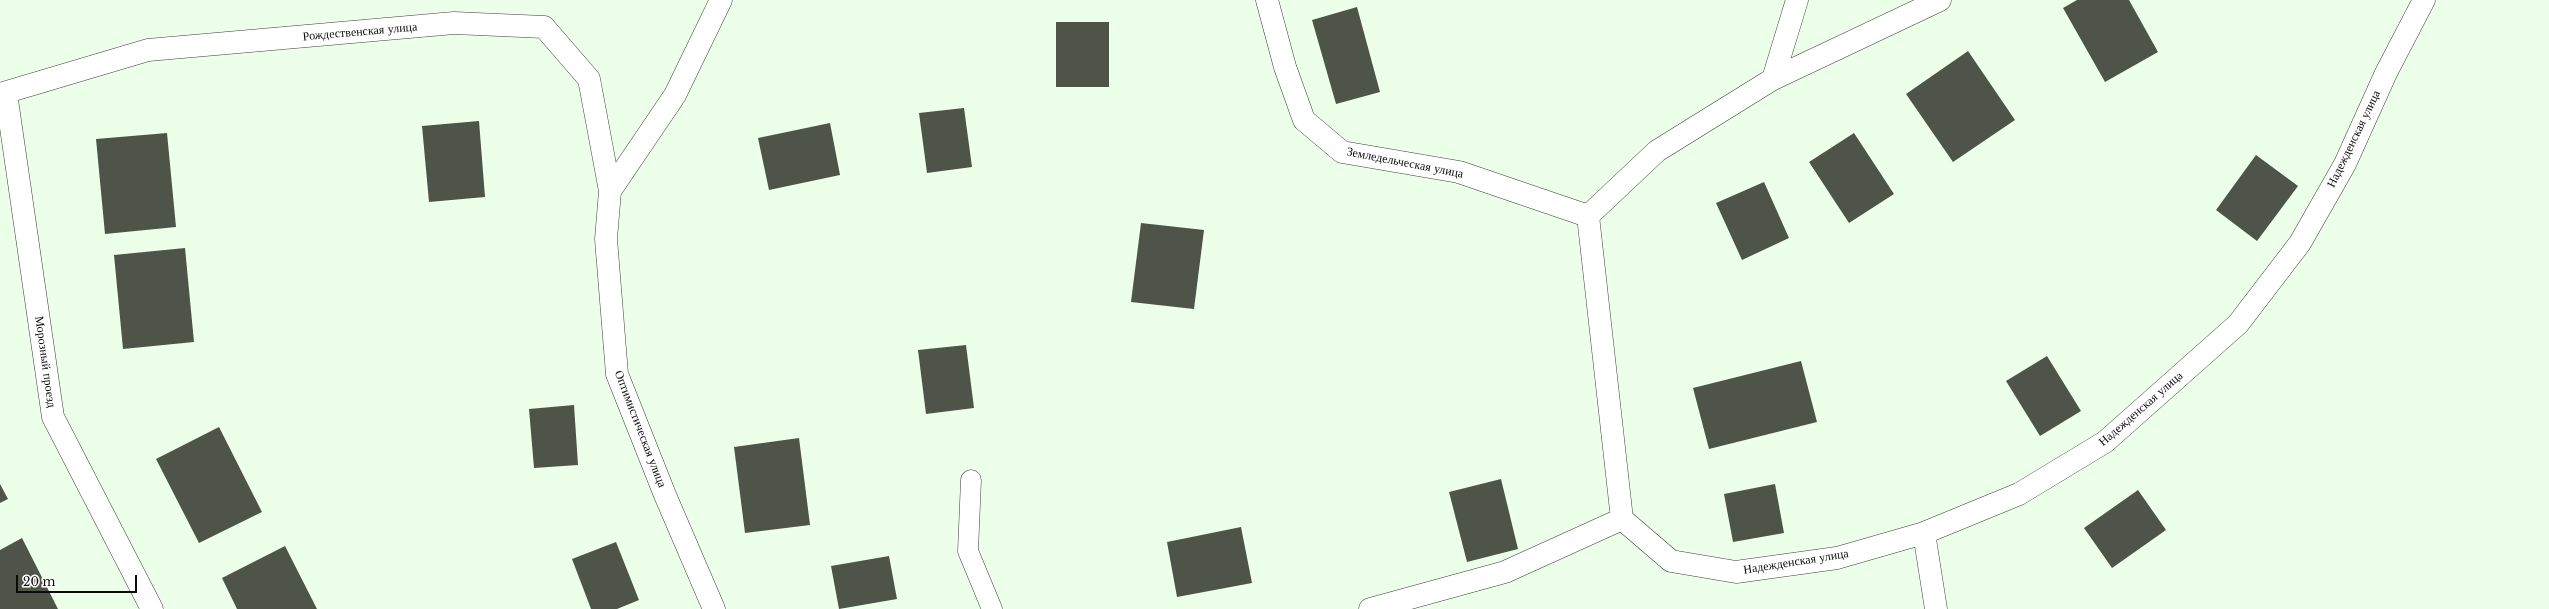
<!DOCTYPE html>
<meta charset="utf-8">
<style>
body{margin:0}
#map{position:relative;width:2549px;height:609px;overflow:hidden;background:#ecffe9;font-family:"Libre Baskerville",serif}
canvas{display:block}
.scale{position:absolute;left:16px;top:575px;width:121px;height:18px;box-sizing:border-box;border:2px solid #0b0b0b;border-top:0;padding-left:5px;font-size:12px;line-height:14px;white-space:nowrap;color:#0b0b0b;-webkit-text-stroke:3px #fff;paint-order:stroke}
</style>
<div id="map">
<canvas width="2549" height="609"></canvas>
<div class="scale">20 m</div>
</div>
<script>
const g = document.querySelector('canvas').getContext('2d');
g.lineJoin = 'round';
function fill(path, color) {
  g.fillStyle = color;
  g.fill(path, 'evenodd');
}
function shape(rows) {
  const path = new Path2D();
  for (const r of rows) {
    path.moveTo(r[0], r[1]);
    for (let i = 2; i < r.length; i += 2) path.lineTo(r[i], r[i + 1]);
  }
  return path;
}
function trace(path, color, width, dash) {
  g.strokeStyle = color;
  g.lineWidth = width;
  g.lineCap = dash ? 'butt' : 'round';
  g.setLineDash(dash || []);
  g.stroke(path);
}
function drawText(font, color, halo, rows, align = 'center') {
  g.font = font + ' "Libre Baskerville",serif';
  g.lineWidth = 4;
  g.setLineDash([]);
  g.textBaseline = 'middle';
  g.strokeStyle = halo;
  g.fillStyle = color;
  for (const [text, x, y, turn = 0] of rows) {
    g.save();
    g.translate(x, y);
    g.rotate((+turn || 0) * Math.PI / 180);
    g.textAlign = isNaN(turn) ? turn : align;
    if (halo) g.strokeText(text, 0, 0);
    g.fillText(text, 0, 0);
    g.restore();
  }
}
fill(shape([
 [2077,0,2129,0,2158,52,2105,82,2063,8],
 [1357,7,1380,92,1336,104,1312,20],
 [1056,22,1109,22,1109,87,1056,87],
 [1968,51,2015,120,1953,162,1906,94],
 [964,108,972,167,927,173,919,113],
 [479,121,485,197,429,202,422,126],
 [830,123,840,175,769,190,758,138],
 [167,133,176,227,105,234,96,139],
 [1854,133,1894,194,1849,223,1809,162],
 [2256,155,2298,186,2257,241,2216,210],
 [1764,182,1789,238,1742,260,1716,203],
 [1141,223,1204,230,1194,309,1131,302],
 [185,248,194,342,123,349,114,255],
 [966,345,974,408,926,414,918,350],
 [2047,356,2081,411,2040,436,2006,381],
 [1801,361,1817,422,1709,449,1693,388],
 [574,405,578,465,534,468,529,409],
 [219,427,262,512,199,543,156,459],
 [799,438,810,525,745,533,734,447],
 [1501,479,1518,549,1467,562,1449,492],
 [0,484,8,499,0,503],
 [1775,484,1784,533,1733,542,1724,494],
 [2138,490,2166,530,2112,568,2084,528],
 [1241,527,1252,583,1177,597,1167,542],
 [22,538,58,609,0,609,0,550],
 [616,542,639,600,617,609,591,609,572,559],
 [285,546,317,609,237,609,222,578],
 [889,556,897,599,839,609,831,566]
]), '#4e5448');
const lane = shape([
 [971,480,968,551,992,609]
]);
const street = shape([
 [1267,0,1285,67,1304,120,1342,152,1459,172,1588,216],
 [1773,79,1797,0],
 [6,93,53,417,152,609],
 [0,94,148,50,454,23,544,27,589,79,610,191,606,239,617,374,665,495,714,609],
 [610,191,675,95,721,0],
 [1588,216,1657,151,1773,79,1940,0],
 [1588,216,1622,519],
 [1622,519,1671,561,1736,572,1837,558,1924,533,2019,494,2105,442,2238,324,2300,243,2345,164,2386,73,2424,0],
 [1924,533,1936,609],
 [1370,609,1505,572,1622,519]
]);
trace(lane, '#3e3e3e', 21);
trace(street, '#3e3e3e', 23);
trace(lane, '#fff', 20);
trace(street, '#fff', 22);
drawText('12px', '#0b0b0b', '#fff', [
 ["Рождественская улица",360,32,-5],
 ["Надежденская улица",2354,139,-64],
 ["Земледельческая улица",1405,163,11],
 ["Морозный проезд",45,362,82],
 ["Надежденская улица",2141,409,-41],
 ["Оптимистическая улица",640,429,69],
 ["Надежденская улица",1796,562,-9]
]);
</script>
